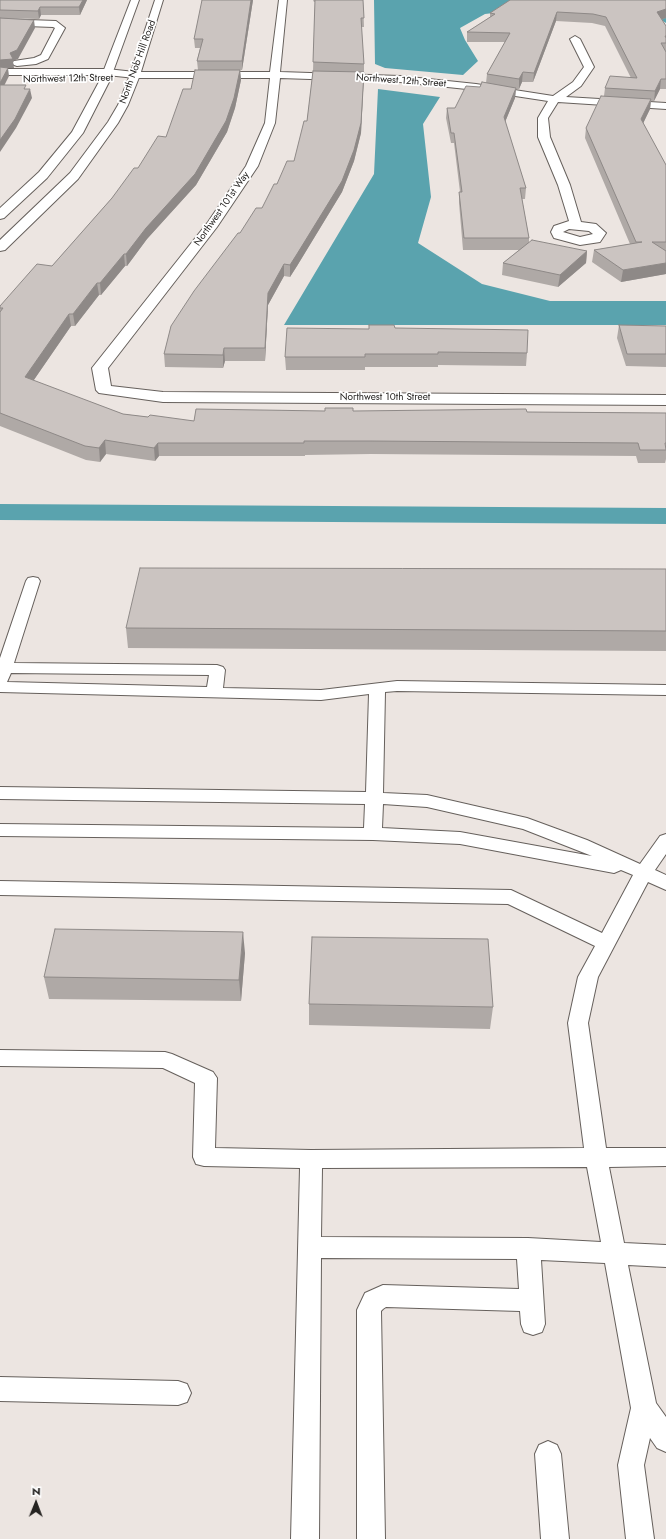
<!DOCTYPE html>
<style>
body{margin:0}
#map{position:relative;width:666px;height:1539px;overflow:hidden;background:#ece5e1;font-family:Jost,sans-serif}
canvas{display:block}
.north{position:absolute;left:16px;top:1483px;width:40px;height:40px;-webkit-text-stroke:3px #fff;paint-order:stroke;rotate:1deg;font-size:11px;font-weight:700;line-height:16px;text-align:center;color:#252321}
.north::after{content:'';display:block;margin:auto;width:14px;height:18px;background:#252321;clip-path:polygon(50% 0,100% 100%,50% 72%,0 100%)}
</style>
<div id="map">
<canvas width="666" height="1539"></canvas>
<div class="north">N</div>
</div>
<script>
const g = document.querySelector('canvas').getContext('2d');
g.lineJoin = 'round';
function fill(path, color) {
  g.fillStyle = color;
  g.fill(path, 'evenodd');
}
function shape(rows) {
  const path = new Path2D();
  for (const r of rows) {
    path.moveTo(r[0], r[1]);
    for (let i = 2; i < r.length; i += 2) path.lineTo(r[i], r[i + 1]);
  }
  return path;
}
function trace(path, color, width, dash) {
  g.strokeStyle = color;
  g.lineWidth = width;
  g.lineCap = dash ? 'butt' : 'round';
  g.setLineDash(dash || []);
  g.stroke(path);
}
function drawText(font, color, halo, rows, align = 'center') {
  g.font = font + ' Jost,sans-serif';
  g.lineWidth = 3.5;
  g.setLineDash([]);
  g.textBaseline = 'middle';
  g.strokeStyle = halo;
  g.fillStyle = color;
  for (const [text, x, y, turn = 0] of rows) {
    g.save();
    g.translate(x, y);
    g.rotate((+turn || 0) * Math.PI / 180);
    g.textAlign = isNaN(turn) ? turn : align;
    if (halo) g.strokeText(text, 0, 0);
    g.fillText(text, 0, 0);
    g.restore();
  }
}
fill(shape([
 [374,0,666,0,666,23,653,15,551,6,485,14,460,28,465,40,478,61,463,75,385,68,375,64],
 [378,89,440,97,423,124,431,197,418,243,482,284,550,301,666,301,666,325,284,325,374,174]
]), '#5aa3ae');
fill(shape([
 [0,504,666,508,666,524,0,520,0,504]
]), '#5aa3ae');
const lane = shape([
 [33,577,38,578,40,581,14,663,217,665,223,667,225,670,223,688,321,690,397,681,666,685,666,695,397,691,385,692,383,793,427,795,527,818,587,840,640,864,660,836,666,834,666,854,655,870,666,875,666,890,648,882,598,977,588,1023,606,1148,666,1148,666,1166,609,1167,624,1243,666,1245,666,1267,628,1265,656,1403,666,1417,666,1452,657,1448,650,1438,644,1465,654,1539,626,1539,618,1465,631,1408,605,1263,541,1260,545,1324,542,1332,533,1335,524,1332,521,1324,520,1311,386,1307,383,1309,381,1311,385,1539,357,1539,357,1310,365,1293,383,1285,519,1289,517,1259,321,1258,319,1539,291,1539,300,1168,204,1166,196,1164,193,1157,195,1083,163,1068,0,1066,0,1050,165,1052,172,1054,213,1072,217,1078,215,1148,311,1150,584,1148,568,1023,578,977,595,946,508,904,0,895,0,881,511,890,602,933,633,875,621,870,614,873,460,844,373,840,0,836,0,824,364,828,365,804,0,799,0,787,366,792,369,694,321,700,0,692,0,658,26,581,28,578,33,577],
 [11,673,209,675,207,687,7,682,11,673],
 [383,804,427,807,523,829,592,856,460,832,382,828,383,804],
 [587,1167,601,1242,528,1238,321,1237,322,1168,587,1167],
 [0,1377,178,1381,187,1384,191,1393,187,1402,178,1405,0,1401,0,1377],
 [548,1441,557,1445,561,1454,569,1539,541,1539,535,1454,539,1445,548,1441]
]);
const street = shape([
 [279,0,287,0,280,72,400,76,476,84,553,96,573,82,584,67,570,39,575,36,580,39,594,67,581,86,566,97,666,103,666,109,558,102,548,118,550,137,570,185,581,222,596,224,606,233,600,242,580,245,554,238,551,232,554,226,569,221,558,185,538,137,538,118,548,101,476,90,400,82,280,78,275,123,258,166,217,227,108,368,111,386,163,392,666,395,666,405,163,402,99,393,96,390,92,368,208,222,246,166,265,123,270,78,135,78,107,75,0,75,0,69,107,69,135,72,270,72,279,0],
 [569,229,589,231,593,234,580,237,563,232,569,229],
 [0,19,56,21,65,28,48,59,36,64,17,66,14,65,12,63,14,61,34,58,41,55,55,28,53,27,0,25,0,19]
]);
const secondary = shape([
 [131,0,139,0,110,80,83,133,47,178,4,218,0,219,0,208,39,172,72,132,100,80,131,0],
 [155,0,163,0,140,75,128,105,118,123,78,179,5,250,0,251,0,240,70,173,108,122,118,105,130,75,155,0]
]);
trace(lane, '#66605c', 2);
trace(street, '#66605c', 2);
trace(secondary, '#66605c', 2);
fill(lane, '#fff');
fill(street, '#fff');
fill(secondary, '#fff');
fill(shape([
 [0,0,87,0,80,15,41,15,39,19,0,18],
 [253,0,242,70,240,70,241,80,235,108,227,132,196,185,147,239,127,266,125,266,101,295,99,295,75,326,71,326,33,381,123,414,148,417,194,421,325,411,666,413,666,459,665,463,638,463,636,456,371,454,305,455,305,456,159,456,155,461,106,454,100,462,86,460,0,426,0,306,52,266,112,198,138,168,166,137,191,89,198,70,197,61,200,48,195,48,194,39],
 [313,0,363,0,364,27,361,27,364,64,364,73,361,133,354,161,342,192,297,266,290,277,284,276,268,305,265,361,225,361,223,368,165,367,164,354,240,233,262,208,277,184,294,161,307,121,313,71,315,2,314,2],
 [666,0,666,18,662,19,666,26,666,89,660,89,654,101,651,101,650,109,643,123,666,165,666,274,621,282,592,262,594,250,630,244,585,138,586,128,604,96,605,88,631,78,605,26,592,23,556,21,533,82,522,82,519,89,516,89,515,98,505,122,526,188,525,199,522,199,529,238,529,242,587,251,586,263,558,287,502,275,503,263,519,250,463,250,459,203,459,192,460,192,454,143,451,143,446,118,447,108,455,108,480,87,486,83,487,74,505,42,467,42,467,32,490,17,490,13],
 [619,325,666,326,666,367,626,366,617,338],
 [395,328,527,353,526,366,438,365,438,367,365,367,365,370,286,370,285,357,369,329],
 [666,569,666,651,128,648,126,628],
 [245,953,241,1001,49,999,44,977],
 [309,1004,493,1007,490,1029,309,1025]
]), '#afa9a6');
fill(shape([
 [83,0,87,0,80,15,79,7],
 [251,0,253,0,242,70,242,61],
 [40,7,41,15,39,19,38,11],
 [666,9,666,18,656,21,657,12],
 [557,12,556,21,533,82,534,73],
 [34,20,35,28,18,59,13,61,14,68,8,68,9,76,0,94,0,60],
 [240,70,241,80,235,108,227,132,196,185,147,239,127,266,126,254],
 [364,72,361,133,354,161,342,192,297,266,290,277,290,265],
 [523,72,522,82,519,89,519,79],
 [661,79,660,89,654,101,655,91],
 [516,88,515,98,503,127,504,117],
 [30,89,32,98,16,128,0,152,0,140],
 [651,99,650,109,640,130,641,119],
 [587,251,586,263,558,287,560,275],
 [124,254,125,266,101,295,100,283],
 [666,263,666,274,621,282,623,270],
 [284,264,284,276,268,305,265,361,265,348,268,293],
 [97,283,99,295,75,326,73,314],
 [69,314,71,326,27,390,25,377],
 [224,348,225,361,223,368,223,355],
 [105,440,106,454,100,462,99,448],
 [158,443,159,456,155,461,154,448],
 [243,932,245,953,241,1001,239,980]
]), '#8e8987');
const building = shape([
 [0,0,83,0,79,7,40,7,38,11,0,10,0,0],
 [202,0,251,0,242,61,197,61,203,39,194,39,202,0],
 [315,0,363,0,364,18,361,18,364,64,313,62,315,0],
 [510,0,666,0,666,9,657,12,666,26,666,36,665,36,666,38,666,43,661,43,666,52,666,79,661,79,655,91,605,88,610,76,637,78,606,17,593,14,557,12,534,73,523,72,519,79,487,74,510,33,467,32,495,14,490,13,510,0],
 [0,18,34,20,17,50,10,53,13,59,0,60,0,18],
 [0,67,8,68,0,83,0,67],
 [195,70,240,70,234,98,226,121,195,174,146,228,126,254,124,254,100,283,97,283,73,314,69,314,25,377,123,414,148,417,150,415,194,421,196,409,325,411,325,408,353,408,353,411,526,409,527,412,666,413,666,443,665,443,666,450,640,450,638,443,371,441,304,441,304,443,158,443,154,448,105,440,99,448,85,446,0,413,0,312,3,308,0,308,0,306,37,264,52,266,112,198,134,168,138,168,158,136,166,137,183,89,191,89,195,70],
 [313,71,364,72,361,123,354,150,342,181,297,254,290,265,284,264,268,293,265,348,224,348,223,355,164,354,171,326,194,291,238,233,240,233,256,208,262,208,274,184,277,184,287,161,294,161,304,121,307,121,313,71],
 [482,82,516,88,504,117,526,188,520,188,529,238,464,238,459,192,462,192,454,133,451,133,447,108,455,108,466,86,480,87,482,82],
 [0,85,26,85,24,89,30,89,15,119,0,140,0,85],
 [601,96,651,99,641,119,666,165,666,242,652,242,666,251,666,263,623,270,594,250,642,242,636,242,586,128,601,96],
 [532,240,587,251,560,275,503,263,532,240],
 [369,325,394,325,395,328,528,330,527,353,438,352,438,354,365,354,365,357,285,357,287,328,369,329,369,325],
 [619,325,666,326,666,354,627,354,619,325],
 [140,568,666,569,666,631,126,628,140,568],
 [55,929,243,932,239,980,44,977,55,929],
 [312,937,488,939,493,1007,309,1004,312,937]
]);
fill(building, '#cbc4c1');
trace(building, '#8e8987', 1);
drawText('10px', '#252321', '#fff', [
 ["North Nob Hill Road",138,62,-70],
 ["Northwest 12th Street",68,79,-1],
 ["Northwest 12th Street",401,81,4],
 ["Northwest 101st Way",222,209,-55],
 ["Northwest 10th Street",385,398]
]);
</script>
